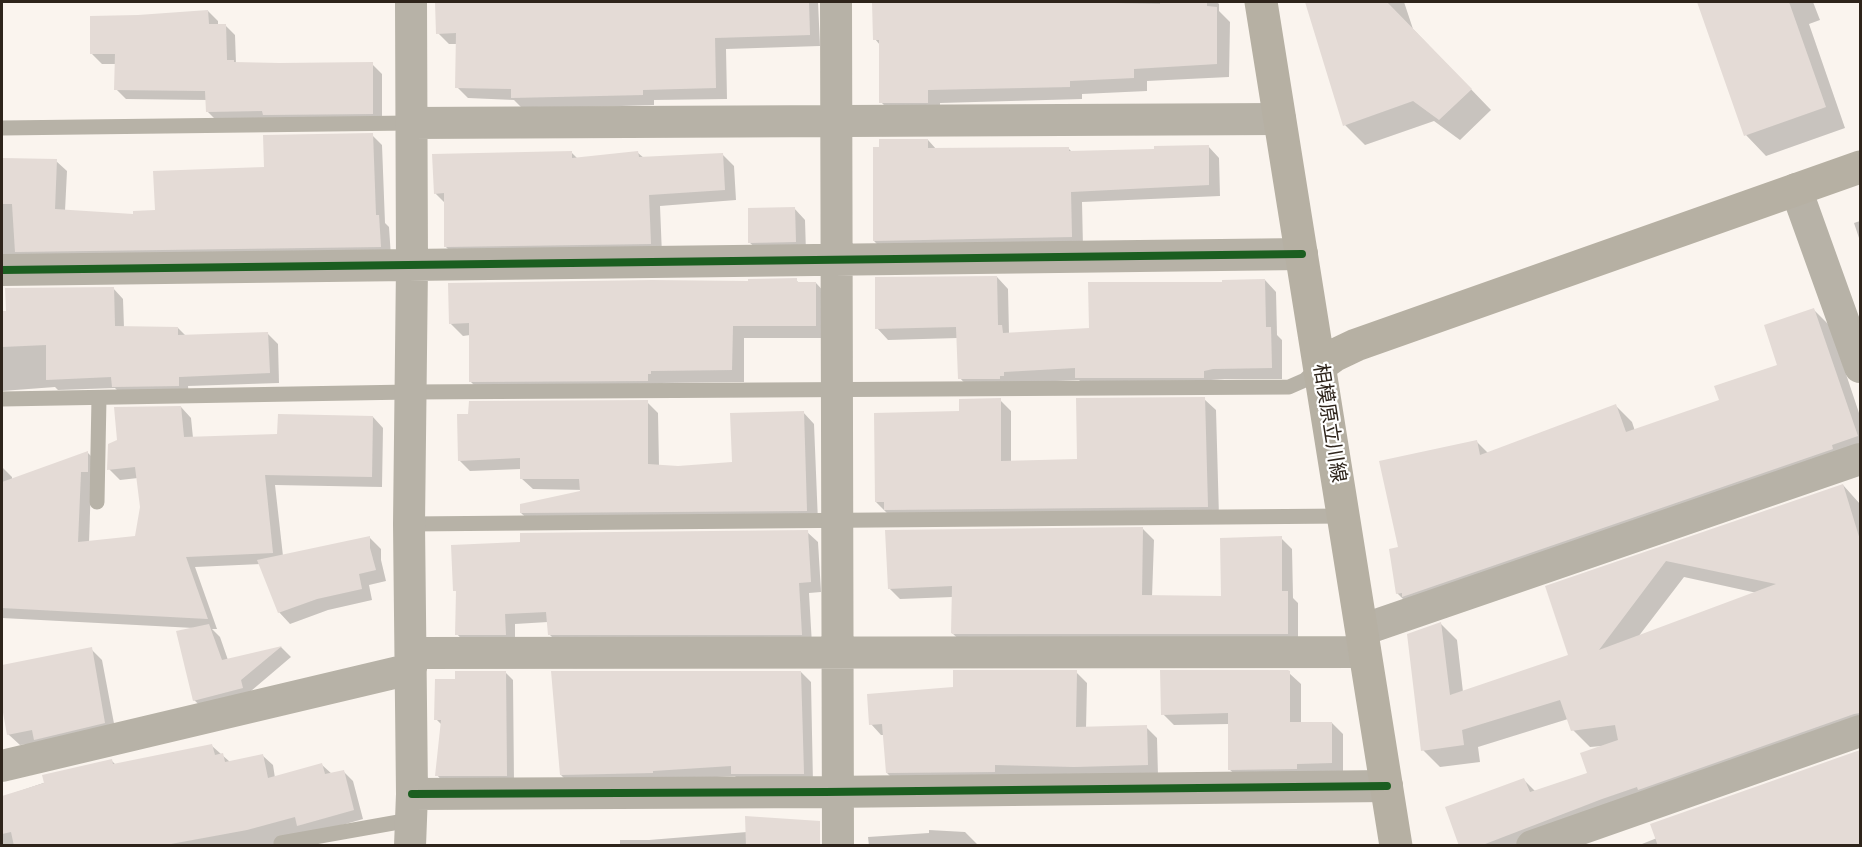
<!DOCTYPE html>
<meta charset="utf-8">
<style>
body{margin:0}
#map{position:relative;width:1862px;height:847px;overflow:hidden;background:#faf4ee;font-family:Karla,sans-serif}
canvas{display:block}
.frame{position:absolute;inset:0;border:3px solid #2e241b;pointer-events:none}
</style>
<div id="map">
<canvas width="1862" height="847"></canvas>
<div class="frame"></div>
</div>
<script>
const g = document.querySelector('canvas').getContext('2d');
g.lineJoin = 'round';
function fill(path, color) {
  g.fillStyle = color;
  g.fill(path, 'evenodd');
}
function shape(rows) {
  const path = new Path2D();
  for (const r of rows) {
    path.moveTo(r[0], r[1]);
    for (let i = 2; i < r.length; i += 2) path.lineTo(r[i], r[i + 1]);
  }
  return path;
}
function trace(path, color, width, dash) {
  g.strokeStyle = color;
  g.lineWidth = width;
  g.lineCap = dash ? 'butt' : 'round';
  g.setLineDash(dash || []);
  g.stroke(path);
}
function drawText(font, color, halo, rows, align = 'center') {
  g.font = font + ' Karla,"Noto Sans JP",sans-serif';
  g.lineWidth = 4.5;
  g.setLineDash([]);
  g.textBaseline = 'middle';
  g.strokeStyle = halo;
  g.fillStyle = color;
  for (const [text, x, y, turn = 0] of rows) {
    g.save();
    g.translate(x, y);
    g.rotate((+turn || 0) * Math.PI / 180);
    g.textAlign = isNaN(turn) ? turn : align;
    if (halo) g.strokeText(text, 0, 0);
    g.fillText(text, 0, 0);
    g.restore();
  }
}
fill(shape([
 [437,2,818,2,820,46,726,49,727,99,654,100,654,105,523,109,514,100,468,98,457,87,457,44,449,44,438,33],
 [874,2,1217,2,1219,4,1219,11,1230,22,1229,77,1147,81,1147,91,1082,94,1082,99,940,103,940,115,894,115,881,102,880,45,875,39],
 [1307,2,1404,2,1413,29,1491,110,1460,140,1434,121,1365,145,1345,125],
 [1698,2,1813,2,1820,20,1809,24,1845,128,1766,156,1746,135],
 [208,11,218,21,218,25,225,25,235,35,236,64,372,64,382,74,382,123,217,121,207,111,207,100,126,99,116,89,116,64,102,64,92,54,138,17],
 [372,135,382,145,385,223,389,227,391,257,2,267,2,160,56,161,67,171,65,211,134,216,156,212,266,168],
 [928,140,937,150,1068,148,1072,152,1156,150,1208,146,1219,158,1220,196,1082,202,1083,248,885,252,874,241,881,148],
 [571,152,578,159,638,153,644,158,722,154,734,166,736,200,660,206,662,255,456,257,445,246,446,204,435,193],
 [794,208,805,220,806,253,761,253,749,242],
 [1860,221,1860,241,1854,223],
 [997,277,1008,289,1009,334,1091,329,1224,284,1265,280,1276,292,1277,335,1282,340,1282,379,1225,379,1088,389,1079,380,1014,383,971,390,960,378,958,338,888,340,877,328],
 [796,280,799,283,816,283,828,296,827,338,744,338,744,382,663,383,662,386,483,394,470,381,470,335,463,336,450,323,750,283],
 [113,288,123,299,124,328,178,328,186,336,268,334,278,344,279,383,188,386,189,396,124,397,115,388,58,390,55,387,2,391,2,313],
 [1814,310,1830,326,1860,416,1860,457,1413,609,1397,593,1399,548,1476,441,1488,453,1616,406,1632,422,1635,431,1721,401,1779,366],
 [1204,399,1216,410,1219,517,887,513,876,502,961,412,1000,400,1011,411,1011,462,1079,460],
 [647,402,658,413,659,466,678,468,733,464,803,412,814,424,818,522,533,524,521,513,585,490,533,489,521,478,521,469,470,471,459,460],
 [181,407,191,418,193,438,279,436,373,417,383,428,382,487,275,485,283,556,370,538,381,549,381,560,386,581,369,585,372,600,328,610,290,624,279,612,261,564,195,567,217,629,212,629,220,637,228,660,281,647,291,657,251,691,205,710,194,700,194,628,2,618,2,467,12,477,12,480,88,453,98,463,91,483,89,543,136,537,141,507,138,478,120,480,109,469],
 [1843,485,1860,504,1860,734,1540,846,1460,846,1524,780,1536,792,1589,774,1602,746,1590,747,1573,730,1568,719,1478,747,1480,762,1440,767,1423,750,1441,624,1457,640,1463,692,1570,656,1546,587],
 [1684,577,1757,593,1638,637],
 [1143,529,1154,540,1152,597,1222,598,1281,538,1292,549,1293,598,1298,603,1298,644,964,644,952,633,953,597,900,599,889,588],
 [807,532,818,542,821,592,809,593,812,645,560,645,549,634,548,622,515,624,515,645,467,645,457,634,457,593,455,590],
 [91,649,102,660,116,734,20,745,8,734,2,699,2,666],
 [505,672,513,680,514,782,444,783,437,775,442,725,436,719,457,680],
 [801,672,811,682,813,784,742,784,735,776,571,785,561,775],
 [1076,672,1087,683,1086,729,1146,727,1157,738,1158,776,898,784,887,773,884,735,881,735,871,724],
 [1289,673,1301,684,1301,723,1332,723,1343,734,1343,774,1241,780,1229,769,1229,724,1174,725,1163,714],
 [212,746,230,762,263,756,273,765,275,778,322,765,332,774,343,771,353,781,363,819,293,839,284,845,2,846,2,797,111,760,116,765],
 [1860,751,1860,846,1637,846,1657,838,1652,825],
 [929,830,965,832,979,846,869,846,868,837,929,833],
 [747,832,814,846,620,846,620,840,649,840]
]), '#0003');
fill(shape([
 [435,2,809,2,810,35,715,38,716,88,643,90,643,95,511,98,511,89,455,88,456,33,436,34],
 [872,2,1069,2,1160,4,1160,2,1207,2,1207,6,1217,7,1217,64,1134,69,1134,78,1070,81,1070,87,928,90,928,103,879,103,879,40,873,40],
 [1305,2,1387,2,1472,89,1439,120,1413,101,1343,126],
 [1697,2,1789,2,1826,107,1744,136],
 [208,10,209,24,226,24,227,60,234,60,234,62,279,63,373,62,373,114,263,115,262,111,206,112,205,91,114,90,115,54,90,54,90,16,138,15],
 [373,133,376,215,379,215,381,247,15,252,12,204,2,204,2,158,57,159,55,209,133,214,133,211,155,210,153,171,264,167,263,135],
 [879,139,928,139,928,148,1069,147,1069,151,1154,149,1154,146,1209,145,1209,185,1071,192,1072,237,873,241,873,147,879,147],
 [572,151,572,158,638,151,639,157,723,153,725,190,649,195,651,244,444,247,444,193,434,194,432,154],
 [795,207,796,242,748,243,748,208],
 [997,276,998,325,1002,325,1003,333,1089,328,1088,282,1222,282,1222,280,1265,279,1266,327,1271,327,1272,368,1213,369,1204,371,1204,378,1075,378,1075,368,1004,372,1004,376,1000,376,1000,379,958,379,956,327,875,329,875,277],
 [797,278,797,282,816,282,816,326,733,326,732,370,651,371,651,374,648,374,648,381,469,382,469,323,449,324,448,283,652,280,748,281,748,279],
 [114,287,115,326,178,327,178,335,268,332,270,373,179,377,179,386,112,387,111,377,46,380,46,345,2,347,2,311,6,311,5,288],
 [1814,308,1858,436,1832,445,1833,449,1402,597,1402,593,1396,594,1389,549,1398,547,1379,461,1477,440,1480,455,1616,404,1626,432,1719,400,1714,386,1777,365,1764,325],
 [1205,397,1208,507,884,510,884,502,875,502,874,413,959,411,959,399,1001,398,1001,461,1077,459,1076,398],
 [648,400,648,464,678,466,732,462,730,413,804,411,807,511,520,513,520,504,580,491,579,479,520,479,520,458,458,461,457,414,468,414,469,401],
 [181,406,184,437,277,434,278,414,373,416,372,477,265,475,273,553,186,557,208,619,2,608,2,482,88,451,88,472,81,472,78,542,135,536,140,507,135,467,107,470,108,444,117,440,114,407],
 [1843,484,1860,540,1860,713,1854,714,1638,790,1637,787,1602,799,1480,846,1459,846,1445,807,1524,778,1530,792,1587,773,1580,753,1618,740,1615,725,1571,731,1560,700,1462,730,1464,745,1421,751,1407,634,1441,622,1450,695,1568,655,1545,586],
 [1666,561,1776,584,1599,650],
 [1143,527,1142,595,1221,596,1220,538,1282,536,1282,591,1288,591,1288,634,953,634,951,633,952,586,888,589,885,530],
 [808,530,811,582,799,583,802,635,548,635,546,612,505,614,506,635,455,635,456,591,453,591,451,545,520,542,520,533],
 [370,536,370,548,376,570,359,574,362,589,317,599,278,613,257,560],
 [209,624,222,660,282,646,241,680,243,688,193,701,176,631],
 [92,647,105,723,34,740,32,730,7,735,2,707,2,665],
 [953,670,1077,670,1076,727,1147,725,1148,765,1074,767,995,765,995,772,886,773,882,724,869,725,867,694,953,687],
 [1160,670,1288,670,1290,671,1290,722,1332,722,1332,763,1297,764,1297,769,1228,770,1228,713,1161,715],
 [455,671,506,671,507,776,435,776,441,720,434,720,435,679,455,679],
 [551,671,801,671,804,774,731,774,731,766,653,771,653,773,560,775],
 [212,744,215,755,223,753,225,762,263,754,268,778,322,763,325,774,344,770,354,810,297,826,295,817,247,830,160,846,14,846,11,832,2,834,2,796,44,783,42,775,112,759,113,764],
 [1860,750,1860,846,1658,846,1650,824],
 [745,816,820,821,820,846,746,846]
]), '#e4dbd6');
trace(shape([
 [2,128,411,123],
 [2,399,410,392,1289,387,1305,380,1318,368],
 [97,502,99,398],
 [409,524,1344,516],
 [281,843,410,820]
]), '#b7b2a7', 15);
trace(shape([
 [836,2,838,846],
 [411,123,1280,119],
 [1796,189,1860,367],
 [2,270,1302,254],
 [1362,630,1860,459],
 [411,653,1365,652],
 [2,766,411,669],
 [412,794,825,792,1387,786],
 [410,846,412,794,409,524,412,266,411,2],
 [1532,846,1860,731]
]), '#b7b2a7', 32);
trace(shape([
 [1261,2,1396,846],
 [1320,366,1335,355,1356,345,1860,167]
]), '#b6b0a3', 33);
trace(shape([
 [2,270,1302,254],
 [412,794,825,792,1387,786]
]), '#1b5e20', 8);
drawText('20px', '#2e241b', '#fff', [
 ["相模原立川線",1329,423,81]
]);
</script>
